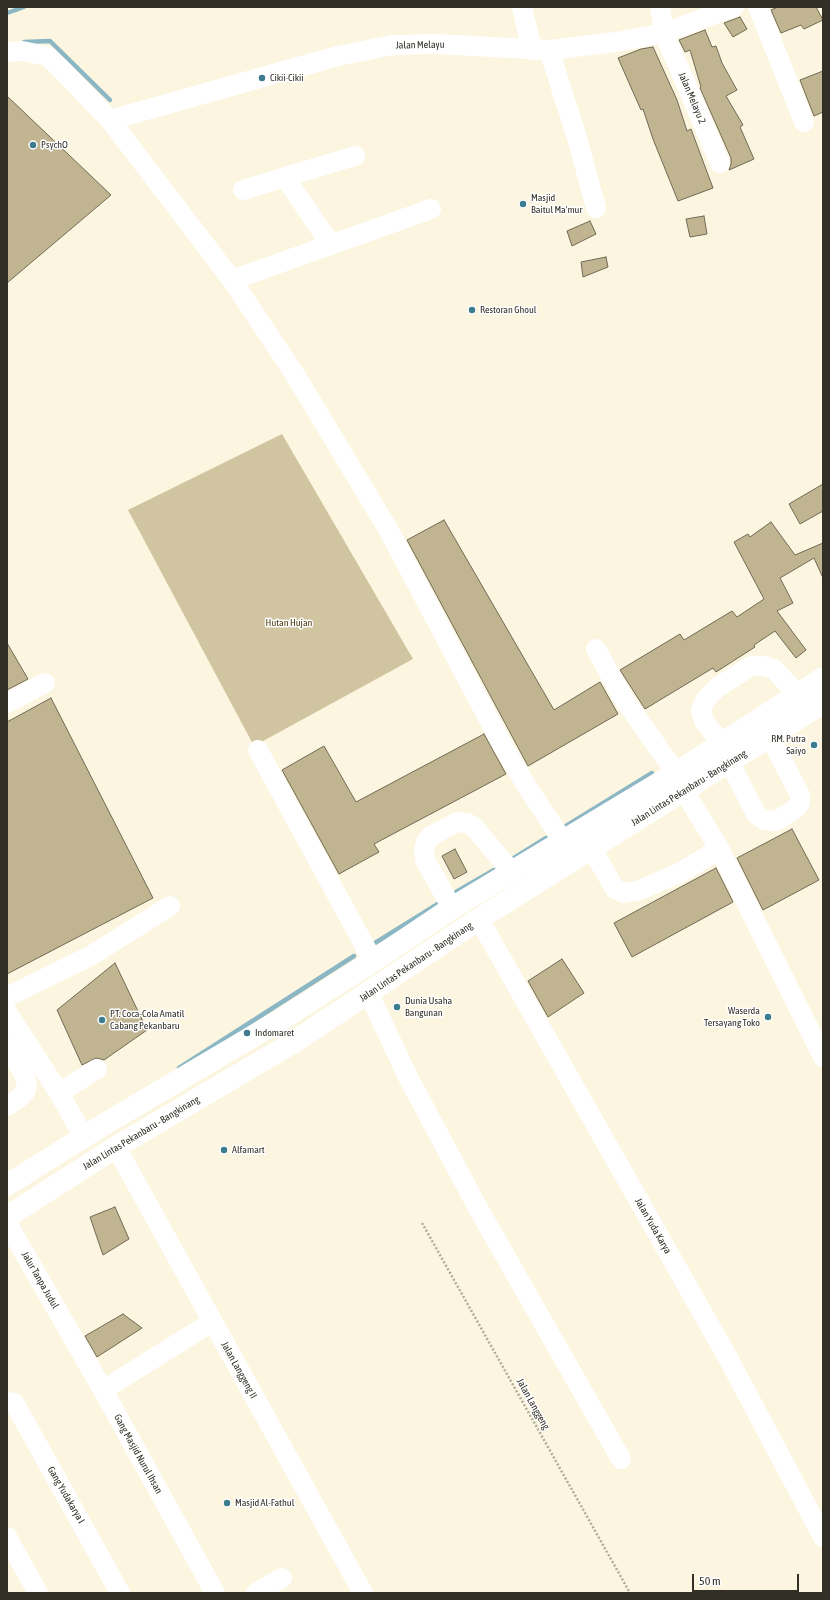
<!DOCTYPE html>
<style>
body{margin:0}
#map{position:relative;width:830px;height:1600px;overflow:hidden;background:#fcf5df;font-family:"Asap Condensed",sans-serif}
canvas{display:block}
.frame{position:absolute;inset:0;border:8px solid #322f27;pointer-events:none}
.scale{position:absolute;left:692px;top:1574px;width:107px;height:18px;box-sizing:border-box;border:2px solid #322f27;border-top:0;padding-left:5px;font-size:12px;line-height:14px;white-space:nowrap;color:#322f27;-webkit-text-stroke:3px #fff;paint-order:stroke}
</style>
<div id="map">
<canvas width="830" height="1600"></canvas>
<div class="frame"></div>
<div class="scale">50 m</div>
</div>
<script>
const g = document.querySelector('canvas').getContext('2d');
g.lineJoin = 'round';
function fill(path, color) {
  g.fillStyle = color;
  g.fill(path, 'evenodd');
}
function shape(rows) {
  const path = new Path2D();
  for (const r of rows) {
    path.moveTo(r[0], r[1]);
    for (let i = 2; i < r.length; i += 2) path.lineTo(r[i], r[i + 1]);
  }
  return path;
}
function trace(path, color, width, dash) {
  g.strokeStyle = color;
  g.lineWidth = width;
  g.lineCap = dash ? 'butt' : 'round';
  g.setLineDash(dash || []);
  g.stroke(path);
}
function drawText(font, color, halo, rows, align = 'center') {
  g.font = font + ' "Asap Condensed",sans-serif';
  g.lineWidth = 3;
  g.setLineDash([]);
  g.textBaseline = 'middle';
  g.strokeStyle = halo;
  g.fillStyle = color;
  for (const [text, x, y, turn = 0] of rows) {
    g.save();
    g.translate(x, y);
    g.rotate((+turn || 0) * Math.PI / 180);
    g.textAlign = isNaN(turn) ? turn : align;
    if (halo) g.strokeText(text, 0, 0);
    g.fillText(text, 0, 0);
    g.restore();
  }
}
fill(shape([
 [282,434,413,659,254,746,128,510]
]), '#d1c5a1');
trace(shape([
 [7,13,24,7],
 [24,42,50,41,110,100],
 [566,826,652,773],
 [514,858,546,838],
 [456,892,494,870],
 [375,943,441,902],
 [179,1068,354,956]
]), '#8bb6c3', 4.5);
const building = shape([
 [778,7,816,7,823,20,804,29,801,25,781,33,771,10,778,7],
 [740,17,747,29,733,37,724,23,740,17],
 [705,30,712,47,716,46,722,63,737,90,726,96,743,125,740,127,754,159,729,170,731,164,731,158,700,88,701,87,690,50,685,52,679,40,705,30],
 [653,47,677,100,687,131,691,129,713,188,678,201,653,139,643,109,641,110,618,58,641,49,653,47],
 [823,71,823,112,814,116,800,80,823,71],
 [7,96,111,195,7,283,7,96],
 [704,216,707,234,690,237,686,219,704,216],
 [590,221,596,234,572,246,567,231,590,221],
 [606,257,608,267,583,277,581,262,606,257],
 [823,484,823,511,800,524,789,504,823,484],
 [444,520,554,710,600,682,618,714,528,766,407,540,444,520],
 [771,522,795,555,823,543,823,578,814,558,780,578,793,603,777,611,806,650,796,658,775,631,754,645,755,647,716,672,713,668,645,709,620,670,680,634,684,640,732,611,737,617,764,599,734,542,748,534,750,537,771,522],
 [7,643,28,679,7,690,7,643],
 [51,698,153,898,7,974,7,722,51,698],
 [484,734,506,774,374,844,379,852,339,874,282,770,324,746,356,802,484,734],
 [792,829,819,880,763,910,737,858,792,829],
 [455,849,467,872,454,879,442,856,455,849],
 [716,868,733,902,632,957,614,923,716,868],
 [562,959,584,993,548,1017,528,981,562,959],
 [115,963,147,1030,104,1060,96,1058,82,1065,57,1010,115,963],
 [115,1207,129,1239,103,1255,90,1217,115,1207],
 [123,1314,142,1328,97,1357,85,1336,123,1314]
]);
fill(building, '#c0b491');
trace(building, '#706a56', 1);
trace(shape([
 [422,1223,630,1593]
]), '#b0ab9a', 2.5, [2, 2]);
trace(shape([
 [522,7,532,50],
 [660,7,664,33,720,163],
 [758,7,804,122],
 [549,50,578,141,596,208],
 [7,52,22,51,47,56,60,68,110,120,232,280,294,373,388,529,503,746,526,785,563,841],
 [110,120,338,56,392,45,436,44,549,50,616,42,664,33,734,7],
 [285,177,355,156],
 [243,190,285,177,331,245],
 [232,280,431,209],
 [596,649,623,698,676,773],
 [7,703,45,683],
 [721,743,704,721,701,710,706,699,718,687,751,666,764,666,774,669,797,694],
 [258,750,373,961],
 [729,761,756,814,764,820,776,821,795,809,800,803,800,795,770,737],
 [719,848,823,1057],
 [592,849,615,889,624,893,640,890,681,872,705,858,719,848,684,791],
 [452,908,425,860,424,850,426,842,431,836,457,822,467,823,474,827,512,872],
 [479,919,727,1356,823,1537],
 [369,994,408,1077,478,1208,621,1459],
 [7,997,92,955,170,906],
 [7,1012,59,1093,84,1137],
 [7,1044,24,1075,27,1084,25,1092,19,1098,7,1106],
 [59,1093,97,1069],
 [116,1147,363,1593],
 [7,1223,103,1390,215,1593],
 [103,1390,212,1322],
 [7,1402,14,1403,21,1415,120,1593],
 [7,1537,38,1593],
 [256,1593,282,1578]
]), '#fff', 20);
trace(shape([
 [7,1185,103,1125,279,1021,373,961,452,908,676,773,823,678],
 [7,1217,116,1147,294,1042,479,919,823,703]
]), '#fff', 22);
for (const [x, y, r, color] of [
 [262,78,4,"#3b7d8f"],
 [33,145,4,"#3b7d8f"],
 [523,204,4,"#3b7d8f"],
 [472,310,4,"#3b7d8f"],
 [814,745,4,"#3b7d8f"],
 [397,1007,4,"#3b7d8f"],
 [768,1017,4,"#3b7d8f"],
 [102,1020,4,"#3b7d8f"],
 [247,1033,4,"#3b7d8f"],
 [224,1150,4,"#3b7d8f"],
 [227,1503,4,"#3b7d8f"]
]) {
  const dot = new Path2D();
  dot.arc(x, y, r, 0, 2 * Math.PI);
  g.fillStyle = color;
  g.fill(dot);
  trace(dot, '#fff', 1.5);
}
drawText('10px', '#322f27', '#fff', [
 ["Jalan Melayu",420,45,-1],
 ["Jalan Melayu 2",692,98,67],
 ["Jalan Lintas Pekanbaru - Bangkinang",689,788,-32],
 ["Jalan Lintas Pekanbaru - Bangkinang",416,962,-34],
 ["Jalan Lintas Pekanbaru - Bangkinang",141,1133,-31],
 ["Jalan Yuda Karya",653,1226,60],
 ["Jalur Tanpa Judul",40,1280,60],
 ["Jalan Langgeng II",239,1370,61],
 ["Jalan Langgeng",533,1404,61],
 ["Gang Masjid Nurul Ihsan",138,1454,61],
 ["Gang Yudakarya I",66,1495,60]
]);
drawText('10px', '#322f27', '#fff', [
 ["Cikii-Cikii",270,78],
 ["PsychO",41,145],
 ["Masjid",531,198],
 ["Baitul Ma'mur",531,210],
 ["Restoran Ghoul",480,310],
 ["RM. Putra",806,739,"right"],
 ["Saiyo",806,751,"right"],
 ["Dunia Usaha",405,1001],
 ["Bangunan",405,1013],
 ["Waserda",760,1011,"right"],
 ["Tersayang Toko",760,1023,"right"],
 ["PT. Coca-Cola Amatil",110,1014],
 ["Cabang Pekanbaru",110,1026],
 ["Indomaret",255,1033],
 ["Alfamart",232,1150],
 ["Masjid Al-Fathul",235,1503]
], 'left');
drawText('10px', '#4d3f13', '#fff', [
 ["Hutan Hujan",289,623]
]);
</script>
